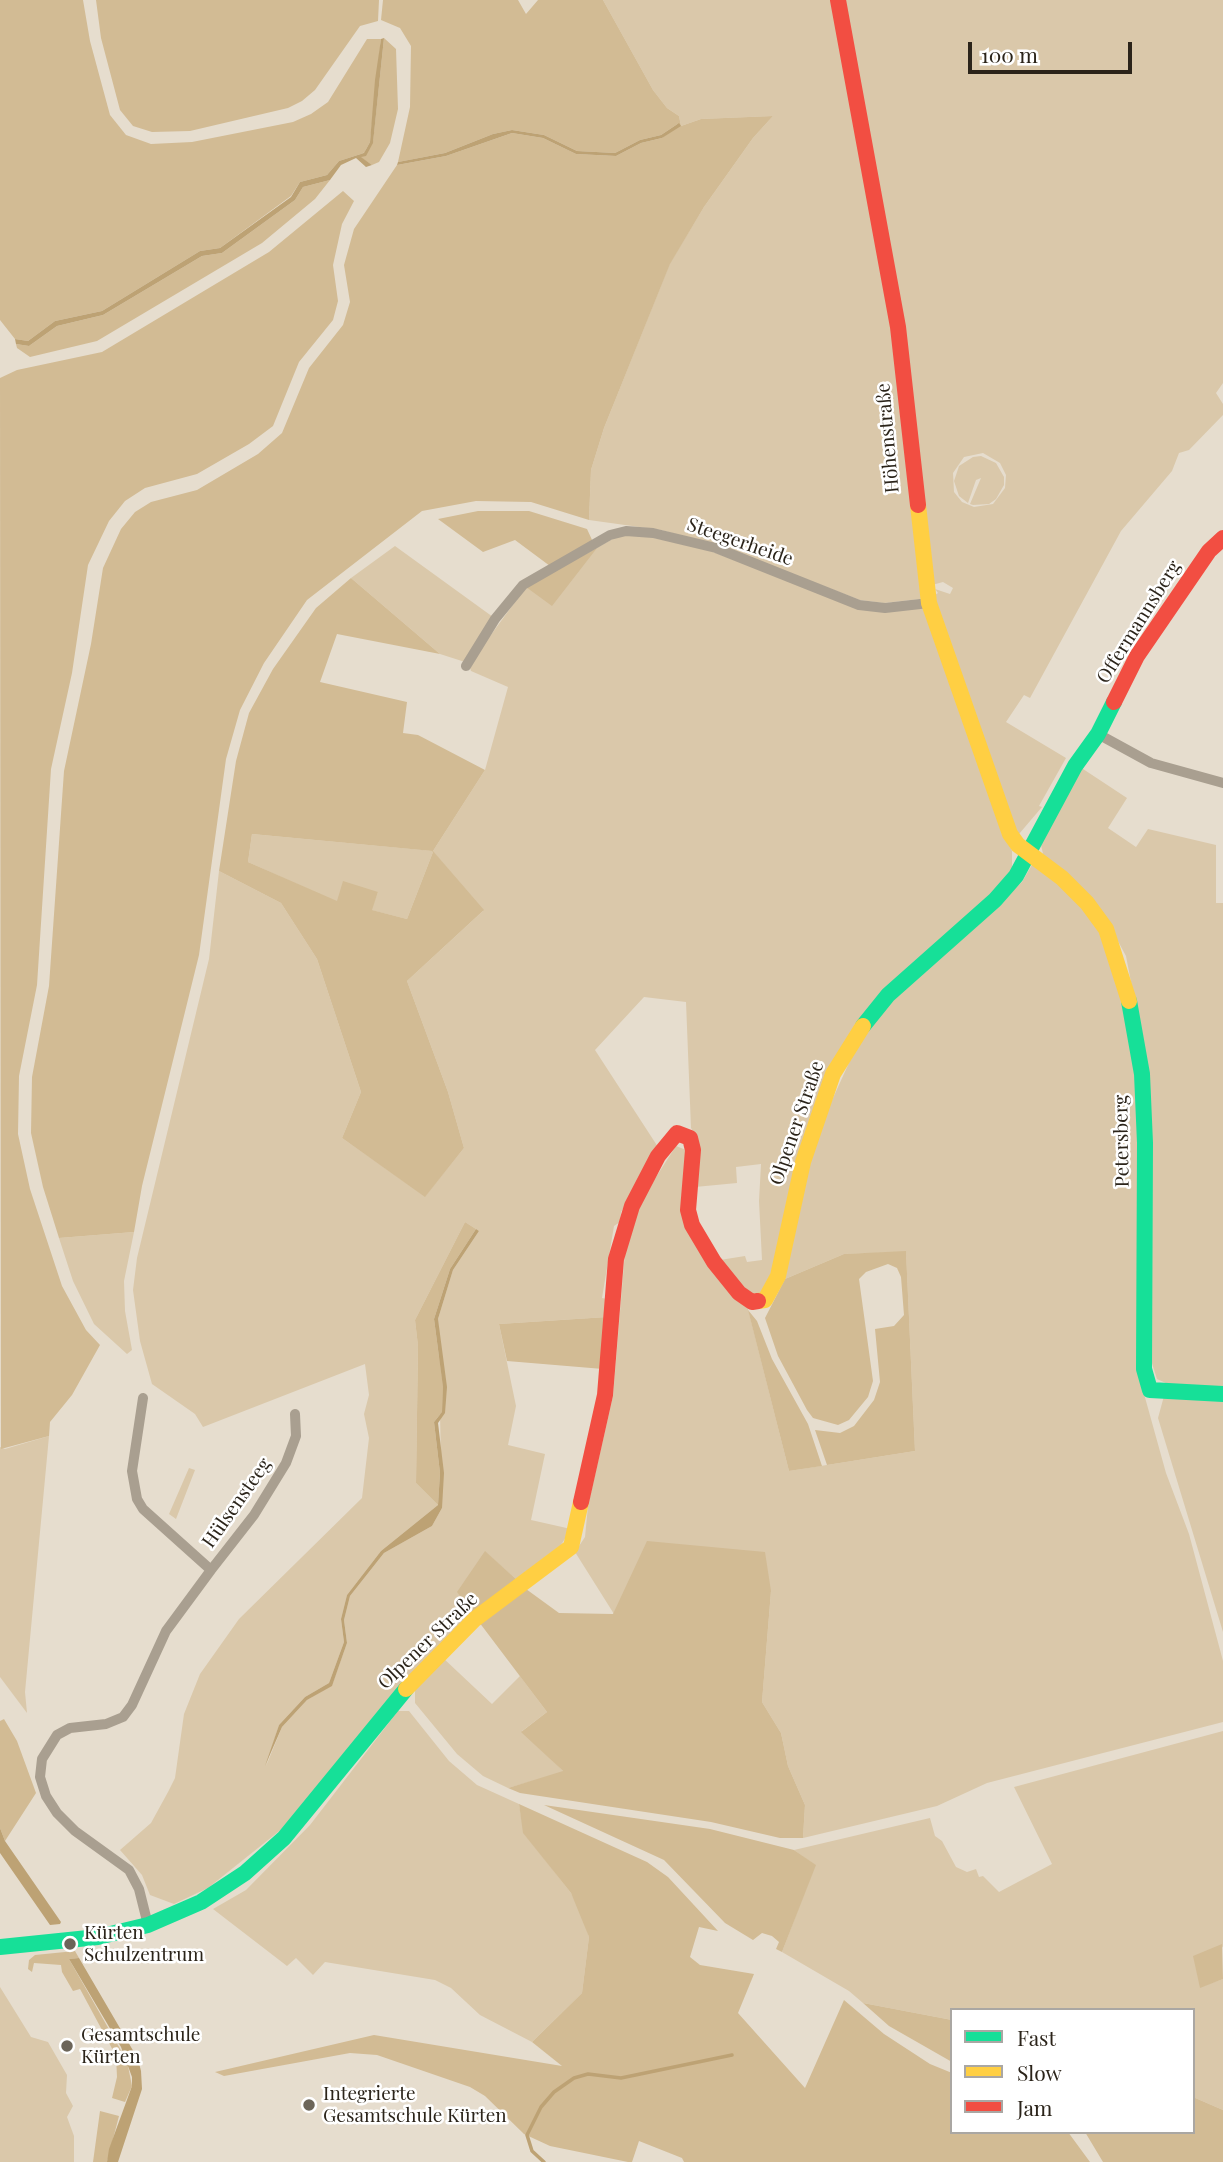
<!DOCTYPE html>
<meta charset="utf-8">
<style>
body{margin:0}
#map{position:relative;width:1223px;height:2162px;overflow:hidden;background:#e6ddce;font-family:"Playfair Display",serif}
canvas{display:block}
.legend{position:absolute;left:950px;top:2008px;width:245px;height:126px;box-sizing:border-box;background:#fff;border:2px solid #aaa7a3;margin:0;padding:9px 12px;list-style:none;font-size:21px;color:#2b241a}
.legend li{display:flex;align-items:center;gap:14px;height:35px}
.legend b{width:35px;border:2px solid #aaa7a3}
.scale{position:absolute;left:968px;top:42px;width:164px;height:32px;box-sizing:border-box;border:4px solid #2b241a;border-top:0;padding-left:9px;font-size:21px;line-height:24px;white-space:nowrap;color:#2b241a;-webkit-text-stroke:5px #fff;paint-order:stroke}
</style>
<div id="map">
<canvas width="1223" height="2162"></canvas>
<ul class="legend">
<li><b style="height:9px;background:#16e098"></b>Fast</li>
<li><b style="height:9px;background:#ffcf43"></b>Slow</li>
<li><b style="height:9px;background:#f24e42"></b>Jam</li>
</ul>
<div class="scale">100 m</div>
</div>
<script>
const g = document.querySelector('canvas').getContext('2d');
g.lineJoin = 'round';
function fill(path, color) {
  g.fillStyle = color;
  g.fill(path, 'evenodd');
}
function shape(rows) {
  const path = new Path2D();
  for (const r of rows) {
    path.moveTo(r[0], r[1]);
    for (let i = 2; i < r.length; i += 2) path.lineTo(r[i], r[i + 1]);
  }
  return path;
}
function trace(path, color, width, dash) {
  g.strokeStyle = color;
  g.lineWidth = width;
  g.lineCap = dash ? 'butt' : 'round';
  g.setLineDash(dash || []);
  g.stroke(path);
}
function drawText(font, color, halo, rows, align = 'center') {
  g.font = font + ' "Playfair Display",serif';
  g.lineWidth = 5;
  g.setLineDash([]);
  g.textBaseline = 'middle';
  g.strokeStyle = halo;
  g.fillStyle = color;
  for (const [text, x, y, turn = 0] of rows) {
    g.save();
    g.translate(x, y);
    g.rotate((+turn || 0) * Math.PI / 180);
    g.textAlign = isNaN(turn) ? turn : align;
    if (halo) g.strokeText(text, 0, 0);
    g.fillText(text, 0, 0);
    g.restore();
  }
}
fill(shape([
 [603,0,835,0,884,263,923,597,920,599,884,603,860,600,717,545,661,530,589,520,591,470,604,428,670,263,704,207,753,138,773,116,701,119,681,126,679,116,667,108,653,90],
 [843,0,1223,0,1223,383,1216,393,1223,404,1223,415,1189,450,1179,453,1172,471,1121,531,1030,698,1024,695,1006,722,1066,758,1039,806,1042,807,1019,834,1015,833,933,596,938,593,935,589,950,594,953,588,943,582,932,585],
 [983,453,1000,463,1006,475,1005,488,993,504,974,507,962,502,954,492,953,473,964,457],
 [981,456,996,463,1004,477,1004,485,996,499,989,504,973,505,970,504,981,478,976,480,968,503,959,496,954,481,959,466,973,457],
 [634,534,700,547,845,602,924,609,1012,851,1012,872,999,889,855,1026,772,1278,759,1296,747,1294,720,1260,745,1256,747,1262,762,1260,759,1201,761,1164,736,1167,737,1183,695,1187,699,1141,691,1128,686,1002,644,997,595,1050,658,1147,621,1212,620,1222,614,1226,602,1298,607,1299,607,1317,499,1324,516,1406,508,1445,545,1454,531,1520,571,1529,561,1545,516,1579,485,1552,473,1613,283,1828,208,1888,174,1904,150,1895,142,1875,120,1850,151,1823,168,1792,175,1778,184,1714,200,1674,239,1619,362,1498,369,1438,364,1414,369,1395,365,1364,203,1427,195,1414,152,1384,140,1341,133,1290,137,1258,209,959,219,871,281,903,317,959,361,1092,342,1138,425,1196,464,1148,448,1092,407,981,483,911,433,852,407,919,371,910,378,892,337,902,248,862,252,834,433,851,485,770,508,687,471,671,470,668,482,647,526,587,620,535],
 [465,1222,479,1231,453,1270,438,1319,442,1508,432,1526,384,1553,350,1596,344,1620,347,1643,332,1685,307,1700,282,1727,266,1766,279,1725,305,1697,329,1683,344,1642,341,1619,347,1595,381,1551,438,1505,416,1483,418,1346,415,1320],
 [395,546,493,617,465,662,440,654,351,578],
 [1080,767,1127,798,1108,828,1136,847,1148,829,1216,845,1216,903,1223,903,1223,1387,1168,1384,1157,1379,1150,1357,1140,1029,1126,956,1113,932,1044,858,1041,845],
 [1033,863,1069,891,1105,937,1127,1012,1139,1113,1141,1383,1166,1473,1189,1534,1223,1661,1223,1722,987,1783,937,1806,803,1838,805,1805,788,1766,781,1733,762,1702,771,1591,614,1614,575,1552,585,1537,588,1506,613,1396,625,1252,634,1220,647,1191,676,1146,686,1150,681,1205,731,1295,748,1309,789,1471,915,1451,906,1252,844,1254,785,1279,806,1171,823,1120,858,1043,889,1003,1022,882],
 [134,1232,124,1281,125,1311,132,1350,127,1354,94,1324,73,1281,59,1238],
 [1164,1396,1223,1399,1223,1632,1158,1418],
 [49,1436,25,1692,27,1713,0,1677,0,1447,5,1449],
 [189,1468,195,1470,176,1519,169,1514],
 [442,1657,492,1704,520,1676,547,1712,522,1731,564,1772,508,1788,483,1776,457,1754,415,1703,415,1690],
 [398,1711,409,1711,449,1761,477,1785,519,1804,524,1833,571,1893,582,1914,589,1937,582,1993,532,2042,480,2015,451,1988,435,1980,325,1962,313,1975,296,1958,287,1966,213,1909,246,1890,310,1825],
 [1223,1731,1223,1946,1200,1987,1223,1979,1223,2110,1193,2097,1193,2010,952,2010,952,2020,863,2003,849,1991,782,1952,815,1865,794,1850,930,1818,935,1836,942,1841,956,1867,967,1872,976,1869,979,1877,983,1876,999,1892,1052,1864,1014,1787],
 [0,1987,31,2037,48,2042,67,2075,66,2093,73,2106,67,2117,74,2136,74,2162,0,2162]
]), '#dac8aa');
fill(shape([
 [0,0,83,0,90,41,110,115,126,135,151,144,192,142,293,122,311,114,328,102,367,39,381,39,370,142,364,153,339,161,327,175,300,182,291,196,220,248,200,251,102,311,55,321,28,341,15,339,0,320],
 [96,0,379,0,378,21,360,26,315,90,302,101,288,108,190,131,152,132,133,126,120,110,101,38],
 [383,0,518,0,526,14,538,0,603,0,653,90,667,108,679,116,681,126,701,119,773,116,753,138,704,207,670,264,604,428,591,470,589,520,531,502,476,501,422,511,307,600,264,663,240,710,226,759,199,955,142,1186,134,1232,59,1238,43,1187,31,1133,32,1077,49,986,64,771,91,644,103,568,121,529,135,512,151,502,197,490,258,454,282,433,309,368,343,325,350,302,344,265,354,229,397,165,446,156,512,133,543,138,576,154,616,156,641,143,662,138,679,123,661,135,640,140,615,153,577,151,544,135,512,130,493,134,445,153,398,162,410,107,411,46,400,28,381,20],
 [384,38,396,49,398,109,390,143,379,162,372,165,360,157,373,142],
 [330,180,315,199,262,243,97,341,30,357,17,348,16,344,29,346,57,326,103,315,202,256,222,253,295,200,303,187],
 [343,191,354,201,342,224,333,265,338,301,333,320,299,362,273,426,249,444,197,474,145,488,125,501,109,521,88,565,72,673,51,769,37,985,19,1076,18,1134,30,1189,62,1286,86,1330,100,1345,72,1395,50,1422,49,1436,1,1449,0,378,17,370,102,352,269,252],
 [478,511,529,511,587,529,593,542,550,566,515,540,483,552,438,519],
 [597,548,552,606,526,587],
 [351,578,440,654,337,634,320,682,407,702,403,733,418,735,485,770,433,851,484,910,407,981,448,1092,464,1148,425,1197,342,1138,361,1092,317,959,281,903,219,871,236,761,249,713,273,669,316,608],
 [252,834,432,851,433,852,407,919,372,910,378,892,343,881,337,901,248,862],
 [465,1222,476,1229,450,1269,434,1319,443,1387,442,1412,434,1422,440,1473,438,1505,416,1483,418,1346,415,1320],
 [906,1251,915,1451,827,1465,815,1430,840,1433,854,1426,874,1400,880,1382,875,1329,894,1326,904,1315,901,1277,897,1268,888,1264,866,1272,859,1279,873,1381,868,1397,849,1420,838,1425,813,1418,807,1410,778,1356,765,1318,785,1279,844,1254],
 [748,1310,757,1321,772,1359,808,1424,822,1466,789,1471],
 [607,1317,603,1369,507,1361,499,1324],
 [647,1541,765,1552,771,1591,762,1702,781,1733,788,1766,805,1805,803,1838,780,1838,711,1822,520,1793,508,1788,563,1771,521,1732,547,1712,479,1622,526,1589,559,1613,613,1614],
 [485,1551,516,1579,473,1613,457,1592],
 [4,1719,17,1741,36,1793,5,1841,0,1828,0,1721],
 [519,1804,647,1862,668,1877,718,1931,699,1927,690,1957,700,1965,754,1974,738,2013,805,2088,844,2000,884,2034,930,2064,952,2073,952,2132,1068,2132,1090,2162,684,2162,682,2158,639,2141,632,2162,628,2162,550,2146,524,2134,485,2096,470,2087,377,2055,350,2053,224,2076,215,2072,374,2035,562,2066,532,2042,582,1993,589,1937,571,1893,523,1833],
 [544,1805,710,1829,794,1850,816,1865,782,1952,776,1949,779,1942,772,1936,762,1933,753,1940,725,1923,664,1860],
 [1222,1944,1223,1979,1200,1988,1193,1956],
 [75,1951,79,1958,69,1959,127,2061,132,2086,125,2102,112,2098,117,2077,116,2056,80,1989,73,1991,62,1972,61,1965,34,1963,32,1972,28,1969,29,1960,35,1955],
 [863,2003,952,2020,952,2062,889,2026],
 [1193,2097,1223,2110,1223,2162,1103,2162,1085,2132,1193,2132],
 [100,2111,119,2116,107,2162,93,2162]
]), '#d2bb94');
fill(shape([
 [384,38,373,143,366,156,361,157,372,165,366,167,356,158,341,165,330,180,303,187,295,200,222,253,202,256,103,315,57,326,29,346,16,344,15,339,28,341,55,321,102,311,200,251,220,248,291,197,300,182,327,175,339,161,364,153,370,142,375,80,381,39],
 [679,123,681,126,662,138,641,143,616,156,576,154,543,138,512,133,446,156,397,165,398,162,445,153,493,134,512,130,544,135,577,151,615,153,640,140,661,135],
 [476,1229,479,1231,453,1270,438,1319,447,1387,445,1413,438,1423,444,1473,442,1508,432,1526,384,1553,350,1596,344,1620,347,1643,332,1686,307,1700,282,1727,265,1766,279,1725,305,1697,329,1683,344,1642,341,1619,347,1595,381,1551,438,1505,440,1473,434,1422,442,1412,443,1387,434,1319,450,1269],
 [0,1828,5,1841,61,1922,60,1924,50,1925,0,1853],
 [79,1958,138,2059,141,2071,142,2089,118,2162,107,2162,109,2149,132,2086,132,2077,121,2047,69,1959]
]), '#bda274');
trace(shape([
 [544,2162,532,2151,527,2135,541,2107,554,2092,574,2078,588,2074,621,2078,732,2055]
]), '#bda274', 3.5);
trace(shape([
 [466,666,495,619,523,585,610,535,626,531,653,533,716,548,859,605,885,608,929,603],
 [1098,734,1151,763,1223,783],
 [143,1398,132,1471,137,1499,143,1509,211,1570,166,1631,132,1705,123,1717,106,1724,70,1728,57,1735,42,1759,40,1777,46,1796,57,1813,75,1831,129,1870,139,1889,148,1925],
 [211,1570,254,1515,286,1463,296,1436,295,1414]
]), '#a99f90', 10);
trace(shape([
 [1129,1001,1142,1074,1145,1143,1144,1369,1150,1390,1223,1394],
 [863,1026,888,995,995,900,1016,876,1075,766,1098,734,1114,702],
 [0,1947,98,1937,148,1925,201,1902,245,1873,284,1838,406,1689]
]), '#16e098', 16);
trace(shape([
 [918,505,929,603,1010,834,1018,845,1062,878,1087,903,1106,929,1129,1001],
 [758,1301,765,1300,778,1276,803,1162,833,1074,863,1026],
 [406,1689,475,1619,571,1547,581,1502]
]), '#ffcf43', 16);
trace(shape([
 [838,0,898,327,918,505],
 [1114,702,1137,656,1209,551,1223,538],
 [581,1502,605,1395,616,1259,632,1206,658,1156,677,1133,690,1138,693,1150,688,1210,692,1225,714,1262,739,1293,752,1302,758,1301]
]), '#f24e42', 16);
for (const [x, y, r, color] of [
 [70,1944,7,"#6c6559"],
 [67,2046,7,"#6c6559"],
 [309,2105,7,"#6c6559"]
]) {
  const dot = new Path2D();
  dot.arc(x, y, r, 0, 2 * Math.PI);
  g.fillStyle = color;
  g.fill(dot);
  trace(dot, '#fff', 2.5);
}
drawText('19px', '#2b241a', '#fff', [
 ["Höhenstraße",888,438,-95],
 ["Steegerheide",740,542,19],
 ["Offermannsberg",1139,622,-58],
 ["Olpener Straße",797,1123,-71],
 ["Petersberg",1122,1141,-91],
 ["Hülsensteeg",237,1503,-55],
 ["Olpener Straße",428,1641,-44]
]);
drawText('19px', '#2b241a', '#fff', [
 ["Kürten",84,1933],
 ["Schulzentrum",84,1955],
 ["Gesamtschule",81,2035],
 ["Kürten",81,2057],
 ["Integrierte",323,2094],
 ["Gesamtschule Kürten",323,2116]
], 'left');
</script>
